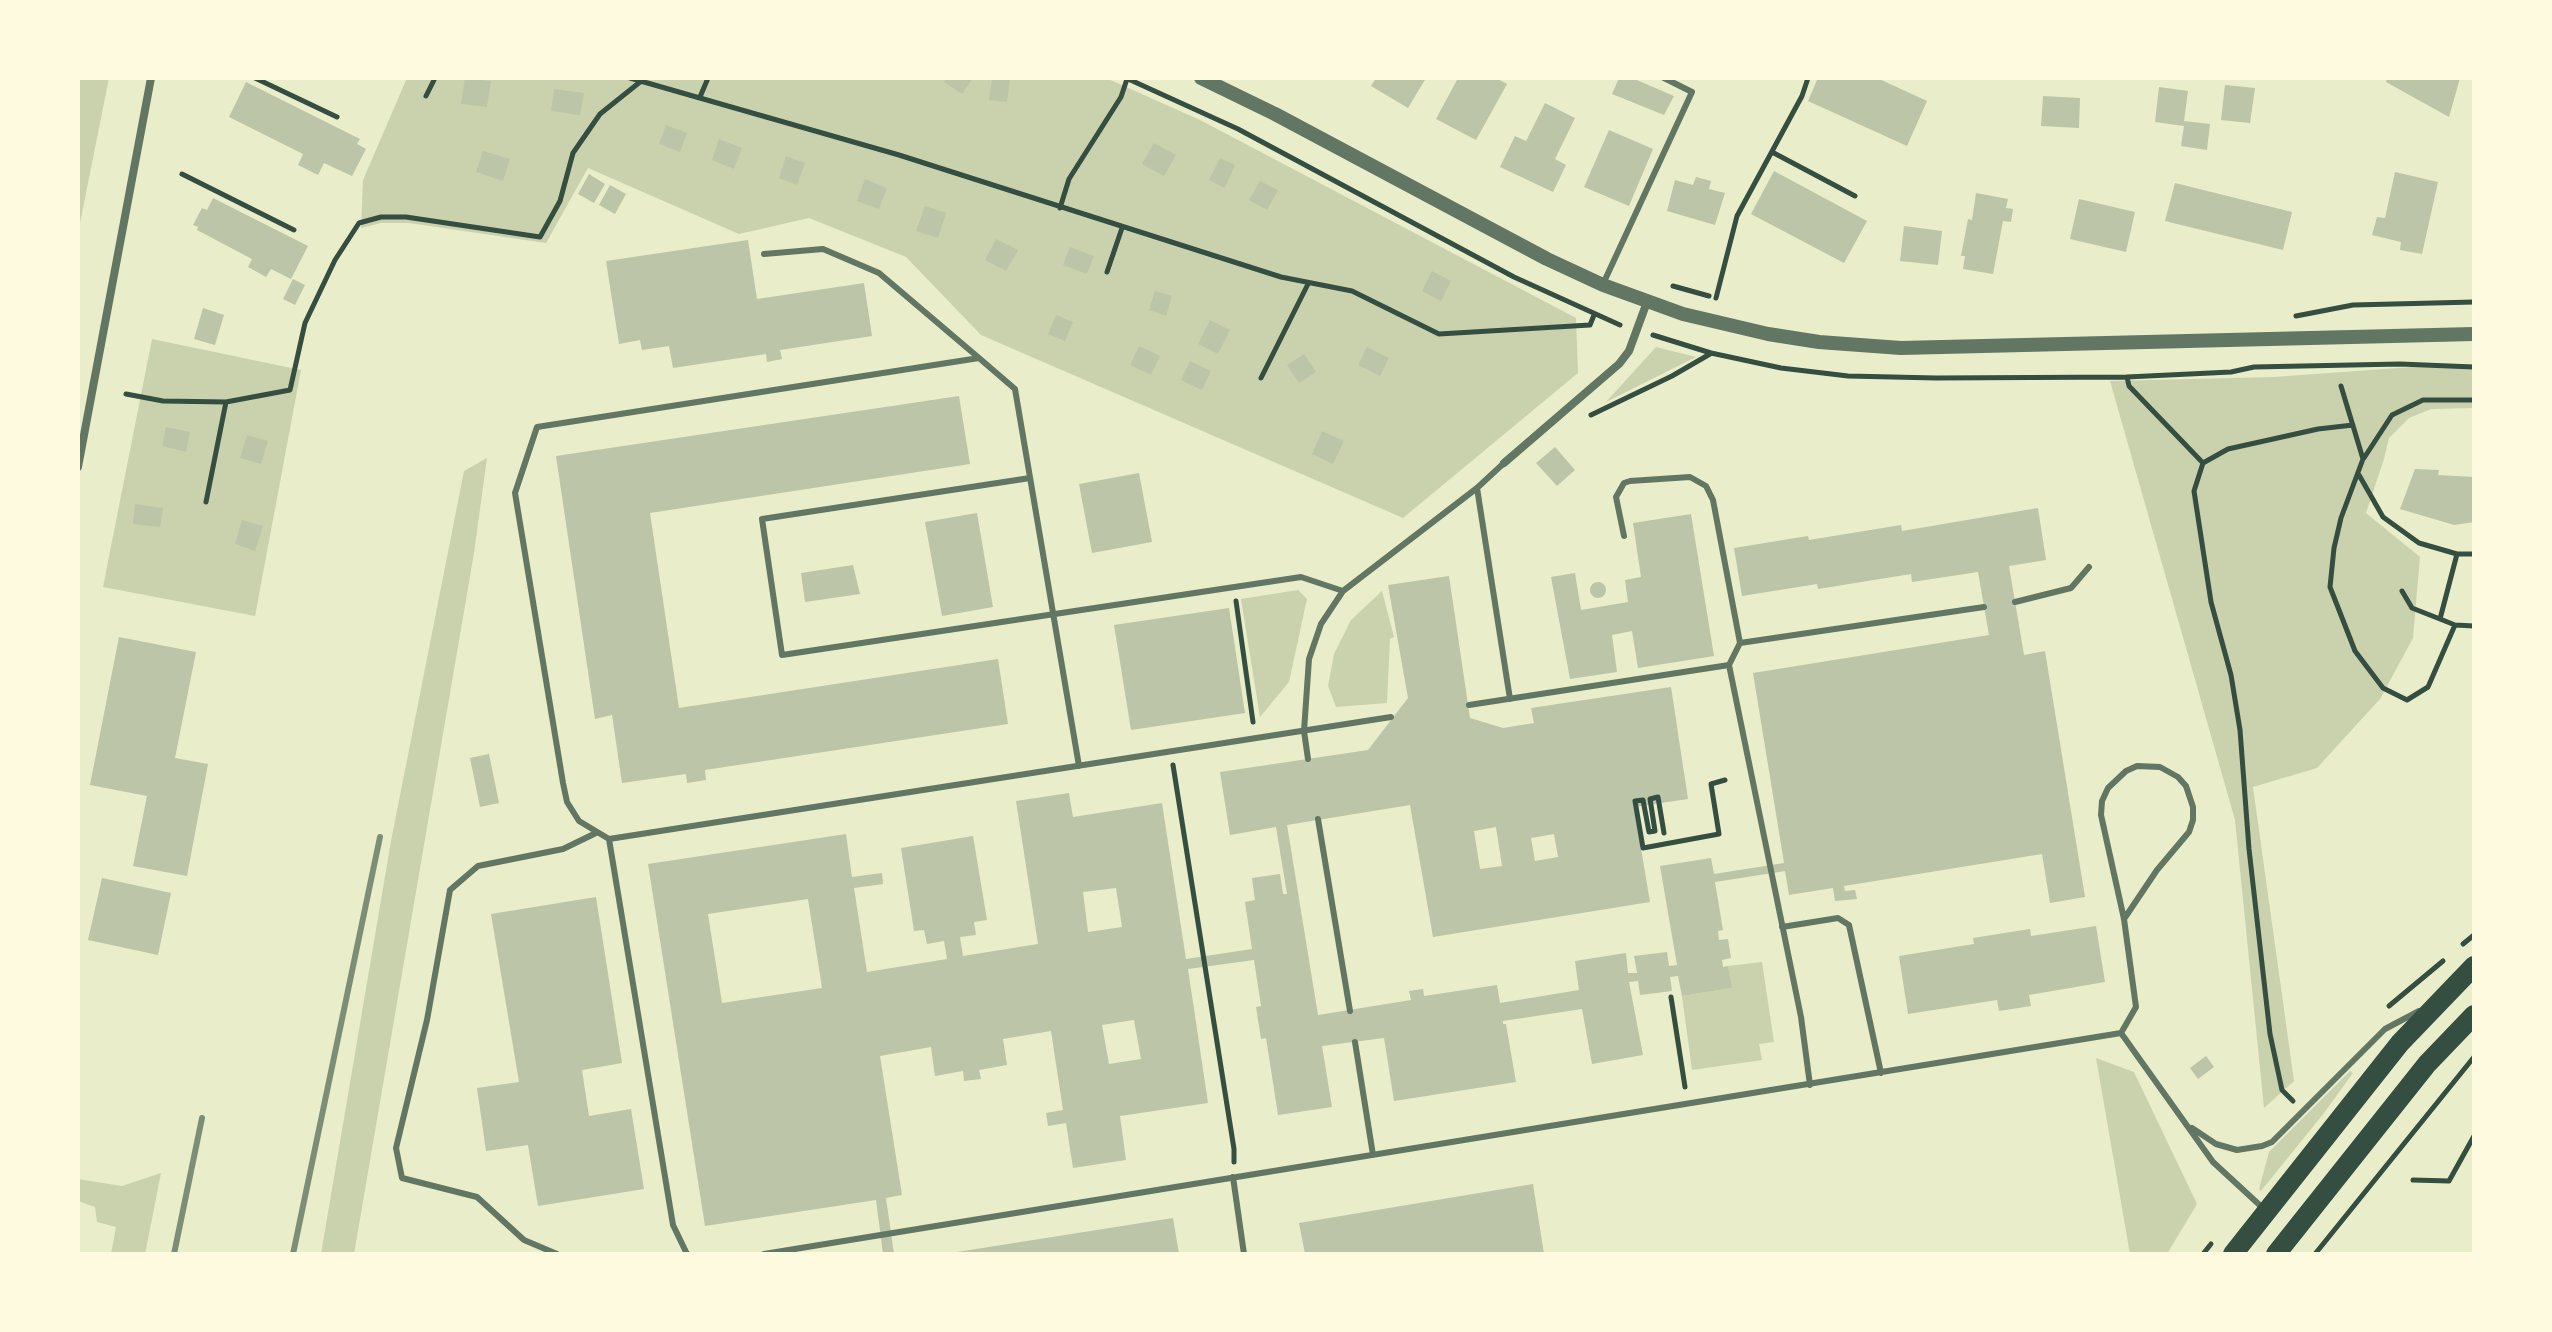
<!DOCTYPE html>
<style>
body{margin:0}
#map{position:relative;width:2552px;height:1332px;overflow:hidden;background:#e9edc9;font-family:Spectral,serif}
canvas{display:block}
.frame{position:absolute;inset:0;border:80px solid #fefae0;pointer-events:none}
</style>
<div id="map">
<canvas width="2552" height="1332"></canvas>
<div class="frame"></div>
</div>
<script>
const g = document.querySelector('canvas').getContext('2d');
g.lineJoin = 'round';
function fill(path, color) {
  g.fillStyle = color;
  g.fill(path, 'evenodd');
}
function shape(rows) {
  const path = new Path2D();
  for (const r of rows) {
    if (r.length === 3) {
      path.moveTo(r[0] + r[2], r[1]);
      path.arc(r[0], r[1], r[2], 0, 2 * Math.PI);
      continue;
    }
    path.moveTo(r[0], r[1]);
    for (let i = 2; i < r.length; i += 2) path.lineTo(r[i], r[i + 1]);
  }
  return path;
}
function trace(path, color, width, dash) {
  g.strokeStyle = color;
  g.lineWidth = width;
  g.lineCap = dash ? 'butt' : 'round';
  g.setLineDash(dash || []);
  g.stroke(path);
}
fill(shape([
 [78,78,109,78,78,233],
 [407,78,1106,78,1200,120,1576,318,1578,373,1403,518,981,335,906,257,809,218,739,234,588,168,546,243,409,223,381,223,361,228,363,180],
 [152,339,301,370,255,616,103,587],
 [1656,347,1696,357,1606,402],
 [2439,365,2474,367,2474,408,2431,409,2409,418,2389,438,2384,459,2366,513,2420,557,2413,638,2380,699,2317,768,2253,787,2294,1081,2264,1108,2235,820,2110,381,2274,377],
 [487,458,474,553,354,1254,321,1254,391,841,464,471],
 [1298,590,1307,599,1289,682,1260,717,1241,599],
 [1382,591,1394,637,1390,639,1387,703,1336,707,1328,686,1334,654,1351,620],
 [1762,962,1774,1042,1759,1044,1762,1060,1692,1070,1682,996,1731,988,1728,966],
 [2096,1058,2134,1072,2197,1204,2167,1254,2130,1254],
 [2350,1071,2353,1073,2324,1113,2261,1191,2259,1189,2269,1152],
 [161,1173,145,1254,111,1254,116,1227,97,1222,95,1207,78,1201,78,1179,122,1186]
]), '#cad2ad');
fill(shape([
 [465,78,491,81,487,107,461,104],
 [947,78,973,78,962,94,944,82],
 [992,78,1010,79,1007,102,989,100],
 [1376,78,1426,78,1408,108,1371,86],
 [1458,78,1496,78,1507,84,1476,140,1436,119],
 [1619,78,1632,78,1674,96,1664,115,1612,94],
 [1818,78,1877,78,1927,101,1907,146,1808,101],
 [2387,78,2460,78,2449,117,2386,82],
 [246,82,360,139,357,144,366,149,352,176,324,163,318,175,298,165,303,154,229,117],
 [2225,85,2255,88,2250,123,2221,120],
 [2159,87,2188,91,2184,121,2210,124,2207,150,2181,146,2184,126,2155,122],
 [554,89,584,93,580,115,551,111],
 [2043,96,2080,98,2079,128,2041,126],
 [1545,103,1575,118,1555,159,1566,165,1553,192,1500,167,1515,136,1526,141],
 [666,125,687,133,680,152,659,144],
 [1609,130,1653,149,1629,206,1584,187],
 [719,139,742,148,734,169,712,160],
 [1154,143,1176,155,1164,176,1142,164],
 [483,151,510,159,503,181,476,172],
 [786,156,805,163,797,185,779,178],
 [1220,158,1235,165,1225,188,1209,180],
 [1774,171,1867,221,1844,263,1751,214],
 [2395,172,2438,182,2422,254,2400,250,2401,242,2372,235,2377,217,2385,218],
 [589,174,605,184,594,203,578,194],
 [1696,177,1711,181,1709,189,1725,193,1715,225,1667,211,1675,180,1693,185],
 [865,179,887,188,879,209,857,201],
 [1260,181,1278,190,1267,210,1249,200],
 [2175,183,2292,212,2283,250,2165,221],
 [610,185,626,194,615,214,599,205],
 [1976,193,2008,199,2006,208,2013,209,2011,222,2003,221,1993,274,1963,269,1965,256,1961,256,1968,219,1972,220],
 [213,198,308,246,291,279,271,269,266,277,248,267,252,259,197,230,198,227,193,225,202,208,207,210],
 [2079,199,2135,212,2126,252,2070,239],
 [925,206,946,213,938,238,916,231],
 [1904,226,1942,231,1938,265,1900,261],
 [996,239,1018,250,1006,271,985,260],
 [748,240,757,299,864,283,872,336,780,350,782,359,767,362,766,354,673,368,669,346,642,350,640,340,619,344,606,261],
 [1070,247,1094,256,1087,274,1063,265],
 [1432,271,1451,281,1441,301,1422,291],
 [293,279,305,285,295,305,283,299],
 [1155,291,1172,296,1166,316,1149,310],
 [203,308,224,315,215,345,194,339],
 [1056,315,1073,322,1065,341,1048,334],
 [1210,320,1230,330,1218,354,1198,344],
 [1139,346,1160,356,1151,375,1130,365],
 [1367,347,1389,358,1380,376,1358,365],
 [1304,354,1316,372,1299,383,1287,365],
 [1190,361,1211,371,1202,390,1181,380],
 [959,396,970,464,650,513,679,708,998,659,1008,724,705,770,706,780,687,783,686,774,622,783,612,715,595,719,556,456],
 [166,427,190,432,186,452,162,446],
 [1322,431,1344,441,1333,464,1312,454],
 [247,435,268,441,261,464,240,458],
 [1555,447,1575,470,1557,486,1536,463],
 [2415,469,2439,470,2438,475,2474,477,2474,522,2454,525,2400,509],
 [1139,473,1152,542,1092,553,1079,484],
 [135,504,163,508,160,527,133,524],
 [2038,508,2046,560,2009,566,2024,655,2045,651,2085,897,2050,903,2042,854,1844,886,1845,891,1855,890,1857,899,1835,901,1833,888,1789,895,1785,871,1715,882,1723,930,1718,931,1719,940,1728,939,1731,958,1722,960,1723,967,1728,966,1732,988,1682,996,1678,976,1670,977,1672,991,1640,995,1638,981,1629,982,1643,1055,1592,1064,1582,1009,1503,1021,1503,1024,1506,1024,1516,1082,1394,1101,1384,1038,1322,1046,1332,1107,1278,1115,1266,1038,1261,1039,1256,1007,1261,1006,1254,960,1188,969,1208,1103,1120,1116,1126,1160,1073,1168,1066,1123,1048,1126,1046,1113,1063,1110,1051,1031,1003,1039,1007,1065,979,1070,981,1079,964,1081,963,1071,935,1076,931,1047,880,1056,902,1195,886,1198,894,1254,883,1254,876,1200,705,1226,648,864,846,834,852,877,882,873,883,884,854,888,867,972,947,959,944,941,927,944,924,930,914,931,901,848,973,836,987,920,974,922,976,935,960,937,963,956,1038,944,1016,801,1069,793,1073,817,1162,803,1186,959,1252,949,1245,902,1255,900,1252,878,1280,874,1283,894,1287,894,1276,827,1230,835,1220,772,1368,750,1408,698,1388,585,1449,576,1470,718,1503,728,1534,723,1531,708,1671,687,1688,799,1634,807,1650,902,1433,937,1410,805,1287,825,1318,1015,1411,1000,1409,991,1423,989,1424,996,1497,985,1500,1003,1579,990,1575,961,1626,953,1628,973,1637,973,1634,956,1667,952,1669,966,1677,965,1660,866,1711,858,1714,874,1784,863,1753,673,1989,635,1978,572,1912,582,1911,574,1818,589,1817,584,1742,596,1734,548,1808,536,1809,540,1901,525,1902,531],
 [1496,827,1502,866,1480,869,1474,831],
 [1554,834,1558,857,1535,861,1531,838],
 [1116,888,1122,927,1088,932,1083,892],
 [808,899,822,988,722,1003,708,914],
 [1134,1020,1141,1059,1109,1064,1102,1025],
 [977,513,993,607,942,616,925,522],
 [1691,514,1714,656,1638,668,1632,631,1612,635,1617,672,1570,679,1551,577,1575,573,1581,610,1628,602,1625,580,1641,577,1633,523],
 [242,520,263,526,255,551,235,544],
 [853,565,860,594,805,602,801,573],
 [1598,590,8],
 [1229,608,1245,713,1131,730,1114,625],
 [119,637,196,652,175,758,208,764,187,876,133,866,147,796,90,785],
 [489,754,499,803,480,807,470,758],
 [102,878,171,893,158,955,88,940],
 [596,897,622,1063,582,1070,589,1116,631,1109,644,1189,538,1206,528,1145,486,1151,477,1088,519,1082,491,914],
 [2096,926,2105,982,2029,995,2031,1006,1999,1011,1997,1000,1908,1014,1899,956,1974,944,1973,938,2030,929,2031,936],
 [2206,1056,2214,1067,2198,1079,2190,1068],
 [1533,1184,1544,1254,1305,1254,1299,1223],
 [1173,1218,1179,1254,958,1254,957,1252]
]), '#bcc5a7');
trace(shape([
 [255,78,337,117],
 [630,78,899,155,1281,277,1352,291,1439,334,1590,325,1594,315],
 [1126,78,1238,129,1514,277,1620,325],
 [426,96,435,78],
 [700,97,708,78],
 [1772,152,1855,196],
 [182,174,294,230],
 [1060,208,1069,179,1121,97,1127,79],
 [1107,272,1122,228],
 [1673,286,1709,296],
 [1716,298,1737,216,1802,96,1808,78],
 [2296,316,2353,305,2474,302],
 [1653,335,1711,353,1781,368,1848,376,1936,378,2127,377,2231,372,2254,367,2400,364,2474,367],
 [2127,377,2129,386,2203,463,2194,491,2211,602,2231,675,2240,730,2249,849,2270,1034,2282,1090,2293,1101],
 [1261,378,1308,284],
 [2341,386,2363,459,2341,518,2334,548,2330,587,2355,651,2383,688,2407,700,2428,687,2455,625,2474,626],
 [126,394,163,401,226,402,290,390,305,323,335,260,359,223,381,217,406,217,540,237,560,201,573,153,600,114,645,78],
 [1591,415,1672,376,1710,354],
 [2364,458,2392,415,2423,400,2474,400],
 [2203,463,2228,449,2318,429,2353,425],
 [2359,475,2383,517,2419,543,2457,554,2474,554],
 [206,502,226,402],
 [2402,591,2412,608,2440,619],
 [1236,601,1253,722],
 [2455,625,2440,619,2457,554],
 [1173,765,1234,1149,1234,1162],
 [1643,848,1635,801,1643,800,1649,832,1655,831,1650,799,1658,797,1664,833],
 [1643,848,1719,834,1711,784,1725,780],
 [2463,944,2474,935],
 [1671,997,1685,1087],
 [2389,1006,2443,961],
 [2413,1180,2449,1181,2474,1136],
 [2203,1254,2211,1244],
 [2315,1254,2474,1057]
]), '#344e41', 5);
trace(shape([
 [764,254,823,249,879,273,979,358],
 [1603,284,1692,92,1664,78],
 [1030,478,762,519,782,655,1301,577,1343,591,1477,488,1504,463],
 [1477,488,1510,699],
 [1624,536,1616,497,1624,483,1630,481,1690,477,1706,486,1713,500,1740,643],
 [2015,602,2071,588,2089,567],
 [1469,705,1729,665],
 [1308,759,1304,731,1309,659,1321,624,1343,591],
 [1079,766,1015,389,979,358,537,427,515,493,563,783,567,802,579,821,609,839,1391,717],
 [1318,819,1350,1011],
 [609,839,673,1225,687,1254],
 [1782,927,1838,918,1849,925,1881,1073],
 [2121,1033,2136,1007,2124,919,2101,815,2102,801,2108,788,2126,771,2137,766,2160,767,2178,777,2186,786,2193,807,2193,820,2189,832,2157,870,2124,919],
 [1355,1042,1373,1155],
 [1810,1085,1801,1017,1729,665,1740,643,1984,607],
 [2192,1128,2216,1144,2237,1150,2262,1146,2272,1142,2385,1029,2419,1011],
 [1233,1177,1244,1254],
 [557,1254,524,1240,477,1197,402,1178,396,1148,427,1020,450,890,478,866,563,849,596,833],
 [764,1254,2121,1033,2213,1162,2265,1210]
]), '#617663', 6);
trace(shape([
 [1504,463,1619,364,1629,351,1647,302],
 [78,467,151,78]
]), '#617663', 8);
trace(shape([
 [1201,78,1275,114,1547,259,1603,285,1683,314,1768,334,1819,342,1901,348,2474,334]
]), '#617663', 14);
trace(shape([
 [2233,1254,2400,1043,2474,966],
 [2276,1254,2427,1064,2474,1015]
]), '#344e41', 20);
trace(shape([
 [174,1254,202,1118],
 [293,1254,380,837]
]), '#7c8e77', 6);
</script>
